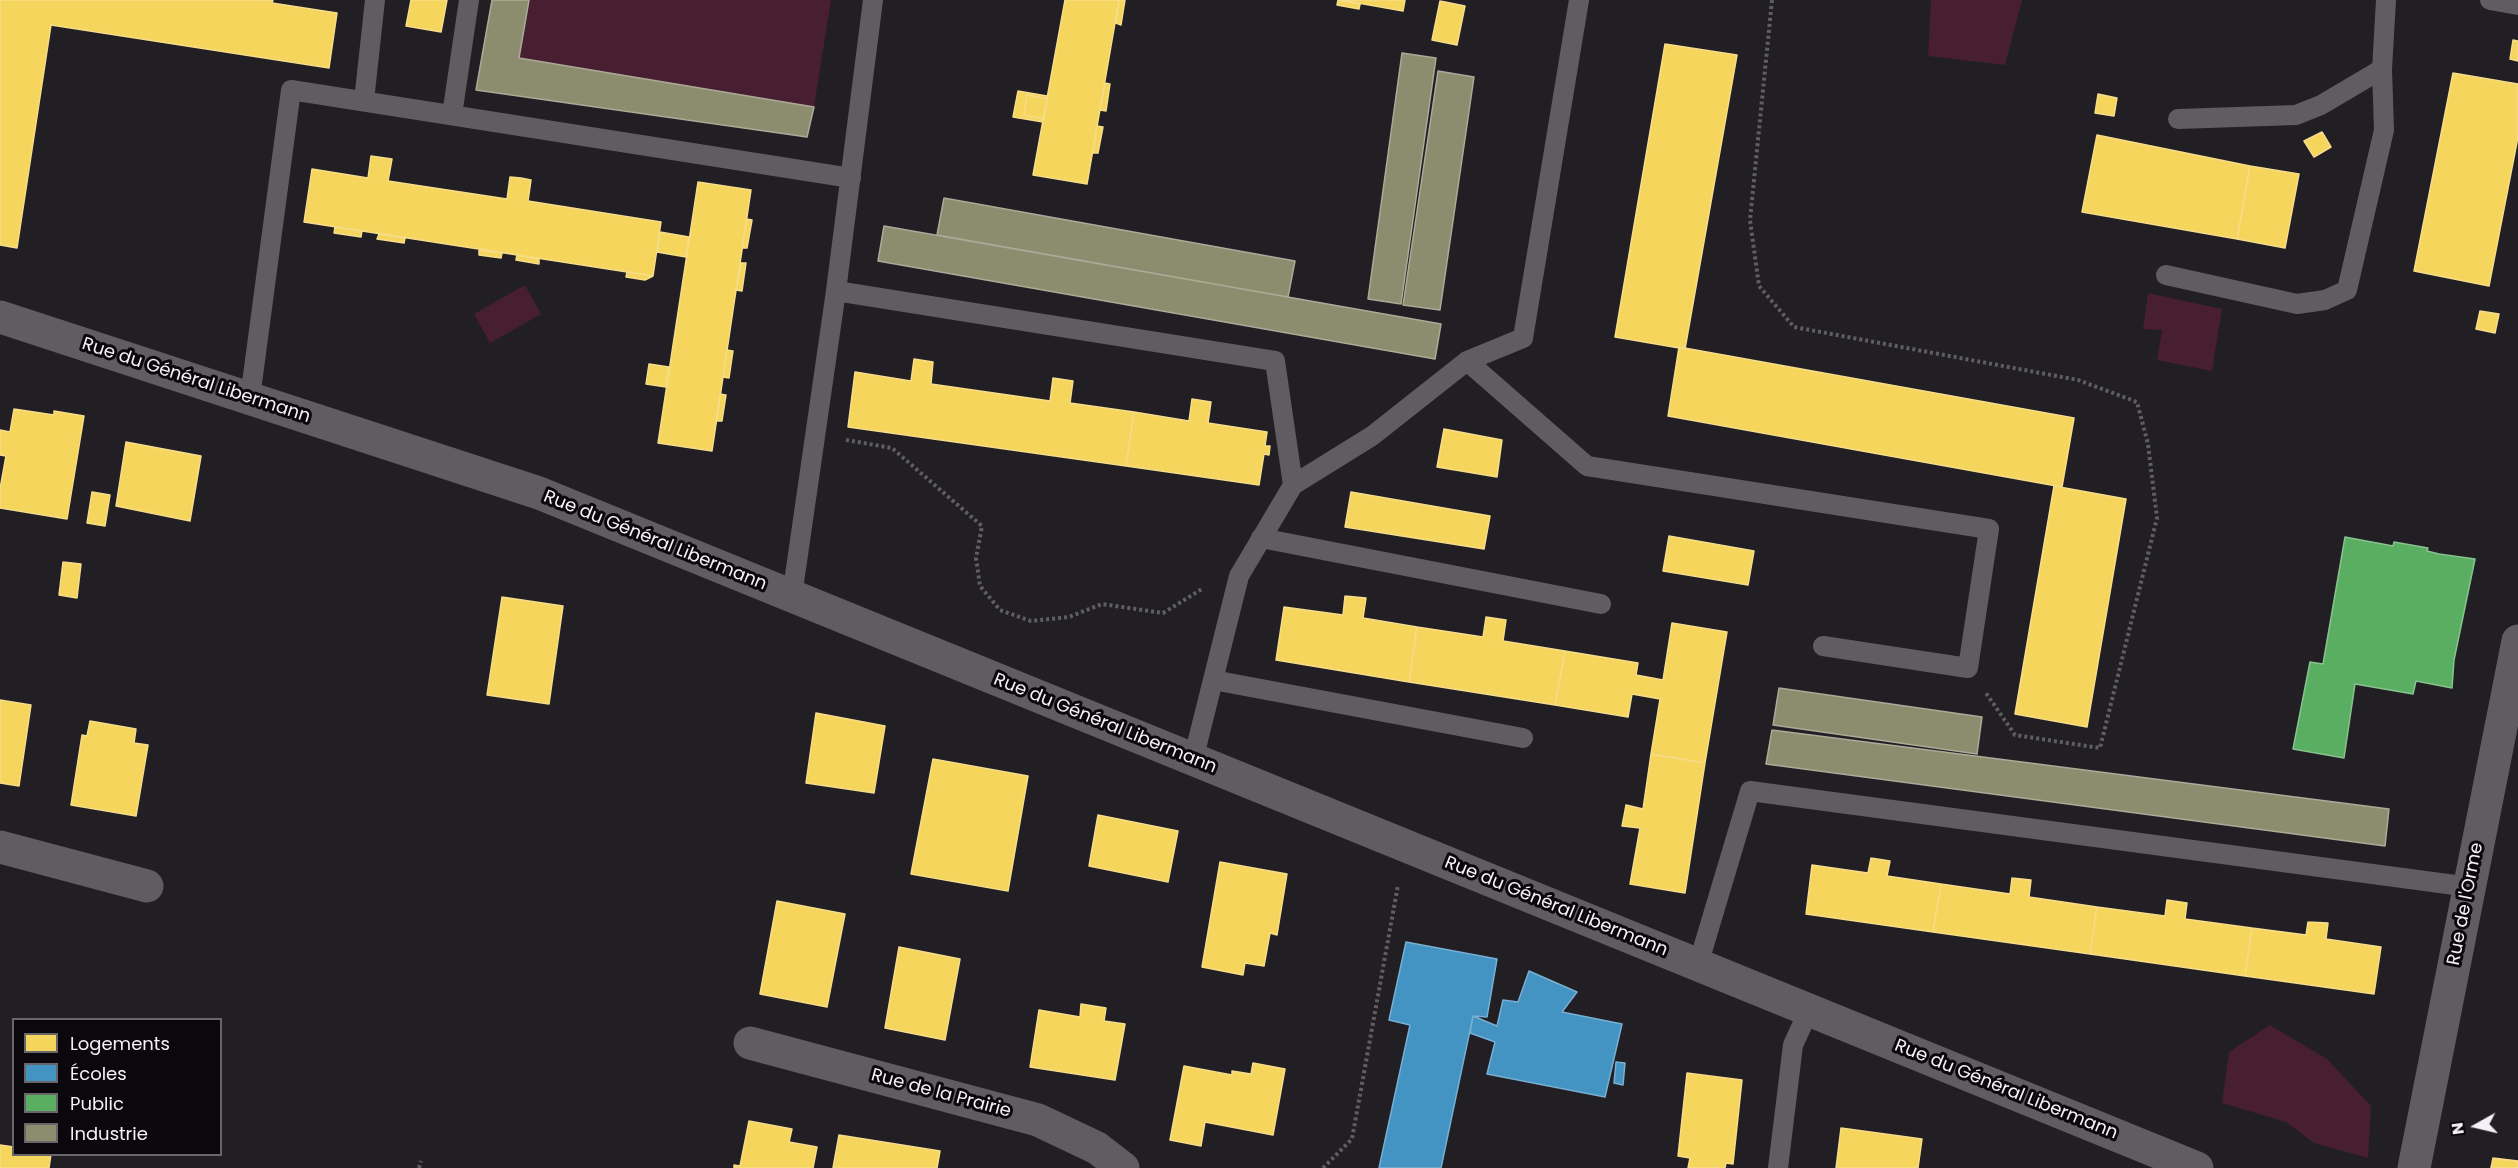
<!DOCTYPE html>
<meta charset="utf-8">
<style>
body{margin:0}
#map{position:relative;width:2518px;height:1168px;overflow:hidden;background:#211f24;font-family:Poppins,sans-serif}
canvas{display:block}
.legend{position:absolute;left:12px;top:1018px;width:210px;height:138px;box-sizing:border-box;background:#0a080c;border:2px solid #68656b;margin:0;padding:8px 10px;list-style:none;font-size:18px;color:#f5f1f9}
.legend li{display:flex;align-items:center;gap:12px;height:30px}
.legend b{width:30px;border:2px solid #68656b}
.north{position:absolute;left:2446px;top:1096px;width:60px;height:60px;-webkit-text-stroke:4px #0a080c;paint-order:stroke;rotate:262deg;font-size:16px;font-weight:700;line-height:24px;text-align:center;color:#f5f1f9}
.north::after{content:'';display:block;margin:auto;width:21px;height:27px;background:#f5f1f9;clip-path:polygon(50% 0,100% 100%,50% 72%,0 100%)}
</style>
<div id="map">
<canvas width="2518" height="1168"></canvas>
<ul class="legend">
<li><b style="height:16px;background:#f6d55c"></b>Logements</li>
<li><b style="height:16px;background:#4393c3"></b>Écoles</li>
<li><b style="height:16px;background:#5aae61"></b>Public</li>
<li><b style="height:16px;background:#8c8c6e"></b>Industrie</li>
</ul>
<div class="north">N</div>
</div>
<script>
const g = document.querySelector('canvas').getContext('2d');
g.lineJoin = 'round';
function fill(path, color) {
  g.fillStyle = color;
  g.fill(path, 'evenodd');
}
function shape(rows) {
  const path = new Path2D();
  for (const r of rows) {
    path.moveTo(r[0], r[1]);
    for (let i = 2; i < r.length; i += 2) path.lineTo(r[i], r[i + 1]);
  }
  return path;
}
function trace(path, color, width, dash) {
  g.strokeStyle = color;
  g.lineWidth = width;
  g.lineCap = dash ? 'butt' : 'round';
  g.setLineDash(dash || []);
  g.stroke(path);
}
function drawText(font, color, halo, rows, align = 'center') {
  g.font = font + ' Poppins,sans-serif';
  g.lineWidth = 6;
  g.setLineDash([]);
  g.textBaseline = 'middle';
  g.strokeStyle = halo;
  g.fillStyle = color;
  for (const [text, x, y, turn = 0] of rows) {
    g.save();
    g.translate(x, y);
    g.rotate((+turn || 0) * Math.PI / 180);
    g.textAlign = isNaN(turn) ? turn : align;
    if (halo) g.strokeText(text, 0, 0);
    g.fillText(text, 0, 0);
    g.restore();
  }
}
fill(shape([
 [529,0,831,0,814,107,519,58],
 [1931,0,2022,0,2005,65,1928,56],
 [525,285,541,314,490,343,474,314],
 [2148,293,2222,309,2212,371,2157,360,2162,330,2143,329],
 [2270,1025,2327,1059,2371,1106,2368,1158,2314,1143,2286,1122,2222,1103,2229,1052]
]), '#481e31');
const homes = shape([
 [0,0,273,0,272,3,337,13,329,68,51,25,17,248,0,245,0,0],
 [411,0,447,0,441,32,406,26,411,0],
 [1065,0,1119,0,1087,184,1033,175,1065,0],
 [1119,0,1125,0,1121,25,1116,23,1119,0],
 [1338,0,1360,4,1359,9,1337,5,1338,0],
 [1341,0,1405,0,1403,11,1341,0],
 [1440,1,1465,6,1457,45,1432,40,1440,1],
 [2513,40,2518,41,2518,61,2510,59,2513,40],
 [1665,44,1737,55,1685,349,1615,337,1665,44],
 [2453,73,2518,84,2518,137,2489,286,2414,271,2453,73],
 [1105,83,1110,84,1106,111,1100,110,1105,83],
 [1018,91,1047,96,1047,99,1027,95,1024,115,1044,119,1043,122,1013,117,1018,91],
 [2098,94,2117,98,2114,116,2095,113,2098,94],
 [1027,95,1047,99,1044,119,1024,115,1027,95],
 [1097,126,1103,127,1098,153,1093,153,1097,126],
 [2322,132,2331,147,2314,157,2304,141,2322,132],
 [2097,135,2250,166,2237,239,2082,212,2097,135],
 [371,156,392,159,388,181,507,199,510,177,521,178,531,180,528,201,661,222,653,276,304,222,312,169,368,178,371,156],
 [2250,166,2299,174,2285,248,2237,239,2250,166],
 [698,182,751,190,712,451,658,443,698,182],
 [747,219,752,220,747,248,742,248,747,219],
 [335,227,362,231,361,237,334,233,335,227],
 [660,232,689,237,686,257,657,252,660,232],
 [379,234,405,238,404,243,377,239,379,234],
 [479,250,502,253,501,258,479,255,479,250],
 [517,255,539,259,539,264,516,260,517,255],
 [741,263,746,263,742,291,736,290,741,263],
 [627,272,653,276,645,280,626,277,627,272],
 [2480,311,2499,314,2495,333,2476,329,2480,311],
 [1679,347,2074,418,2062,487,1668,416,1679,347],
 [727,350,733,351,729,378,723,377,727,350],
 [914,359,933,362,931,384,1050,401,1053,378,1073,381,1070,403,1134,412,1126,466,848,427,855,372,911,381,914,359],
 [649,364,669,367,666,387,646,384,649,364],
 [720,394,726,395,722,421,716,421,720,394],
 [1192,399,1211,402,1208,423,1267,432,1265,446,1270,446,1269,455,1264,454,1259,485,1126,466,1134,412,1189,421,1192,399],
 [14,409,54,415,54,411,84,416,67,519,0,508,0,489,6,456,0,455,0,430,10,432,14,409],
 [1444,429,1502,440,1497,477,1437,467,1444,429],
 [126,442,201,456,190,521,116,506,126,442],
 [2054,486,2126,499,2087,727,2015,714,2054,486],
 [92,492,110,495,105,526,87,523,92,492],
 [1351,492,1490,516,1484,549,1345,527,1351,492],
 [1669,536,1754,551,1748,585,1663,571,1669,536],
 [63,562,81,564,77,598,59,595,63,562],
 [1345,596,1366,598,1363,618,1417,627,1409,682,1276,660,1284,607,1343,615,1345,596],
 [502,597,563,606,549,704,487,695,502,597],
 [1486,617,1506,620,1503,641,1565,651,1555,705,1409,682,1417,627,1483,637,1486,617],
 [1672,623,1727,632,1705,763,1651,754,1660,699,1632,694,1628,717,1555,705,1565,651,1638,663,1636,675,1663,680,1672,623],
 [0,700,31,705,19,786,0,783,0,700],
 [816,713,885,726,874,793,806,783,816,713],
 [90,721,136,729,134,743,148,745,136,816,71,805,82,735,87,736,90,721],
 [1651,754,1705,763,1685,893,1630,884,1640,828,1622,826,1624,816,1626,805,1643,809,1651,754],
 [933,759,1028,776,1008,891,911,874,933,759],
 [1098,815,1178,831,1168,882,1089,866,1098,815],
 [1871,858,1890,861,1887,876,1941,884,1933,932,1806,914,1812,865,1868,873,1871,858],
 [1220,862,1287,874,1277,935,1270,933,1264,966,1245,963,1243,975,1202,967,1220,862],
 [2012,878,2031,880,2029,897,2097,907,2090,954,1933,932,1941,884,2010,894,2012,878],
 [2167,900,2187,903,2185,919,2252,928,2245,976,2090,954,2097,907,2165,916,2167,900],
 [777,901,845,914,827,1007,760,994,777,901],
 [2308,922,2328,923,2326,939,2381,947,2374,994,2245,976,2252,928,2306,935,2308,922],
 [899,947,960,959,945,1040,885,1028,899,947],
 [1081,1004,1106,1008,1104,1021,1125,1024,1115,1080,1030,1067,1039,1010,1080,1017,1081,1004],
 [1253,1063,1285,1069,1273,1135,1205,1122,1201,1146,1170,1140,1184,1066,1232,1075,1232,1071,1251,1074,1253,1063],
 [1687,1073,1742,1080,1733,1164,1726,1163,1725,1168,1688,1168,1690,1158,1678,1156,1687,1073],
 [749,1121,792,1129,789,1142,817,1147,813,1168,734,1168,734,1165,740,1166,749,1121],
 [1841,1128,1922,1139,1918,1168,1836,1168,1841,1128],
 [839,1135,940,1151,937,1168,833,1168,839,1135],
 [0,1145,14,1147,14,1154,51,1154,49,1168,0,1168,0,1145],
 [2493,1158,2518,1161,2518,1168,2491,1168,2493,1158]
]);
fill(homes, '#f6d55c');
trace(homes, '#f6dd8b', 1.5);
const schools = shape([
 [1406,942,1497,959,1487,1017,1473,1016,1441,1168,1379,1168,1410,1025,1389,1020,1406,942],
 [1529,971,1577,992,1562,1012,1622,1024,1605,1097,1487,1074,1495,1042,1470,1033,1473,1016,1497,1026,1503,1000,1518,1002,1529,971],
 [1616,1062,1625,1063,1623,1085,1614,1083,1616,1062]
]);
fill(schools, '#4393c3');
trace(schools, '#78afd3', 1.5);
const public = shape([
 [2345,537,2393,546,2394,542,2428,548,2427,551,2439,554,2475,559,2454,660,2452,688,2416,681,2413,694,2355,684,2344,758,2293,749,2310,662,2323,664,2345,537]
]);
fill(public, '#5aae61');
trace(public, '#88c28f', 1.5);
const industry = shape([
 [492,0,529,0,519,58,814,107,807,137,476,90,492,0],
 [1402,53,1436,58,1401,304,1368,299,1402,53],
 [1438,71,1474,77,1440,310,1403,305,1438,71],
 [944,198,1295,261,1288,297,937,235,944,198],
 [884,226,1441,324,1435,359,878,261,884,226],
 [1779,688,1982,717,1977,754,1773,725,1779,688],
 [1772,730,2389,809,2385,846,1766,764,1772,730]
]);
fill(industry, '#8c8c6e');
trace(industry, '#acaa98', 1.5);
trace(shape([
 [1772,0,1750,220,1759,286,1794,327,2078,380,2137,402,2148,444,2157,518,2100,748,2015,735,1986,693],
 [846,440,892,448,982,526,976,558,980,586,1000,610,1031,621,1069,617,1102,604,1163,613,1202,589],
 [419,1168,421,1161],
 [1323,1168,1352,1139,1398,885]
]), '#5f5e61', 4, [3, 3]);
trace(shape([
 [2490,0,2518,5],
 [364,101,375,0],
 [452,115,469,0],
 [2178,119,2296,115,2321,105,2382,69,2386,0],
 [2166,275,2297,304,2325,300,2347,290,2384,130,2382,69],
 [836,291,1275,361,1293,485],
 [1467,361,1587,466,1989,529,1968,668,1823,646],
 [250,398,291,90,851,178],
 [1261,538,1601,604],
 [792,596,836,291,873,0],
 [1213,680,1523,738],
 [1193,760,1239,576,1293,485,1372,436,1467,361,1523,338,1579,0],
 [1698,965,1750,791,2470,887],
 [1778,1168,1793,1045,1809,1010]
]), '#5f5d61', 20);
trace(shape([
 [0,317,539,493,2197,1168],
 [0,847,147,886],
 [750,1043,1038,1120,1097,1148,1123,1168],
 [2414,1168,2518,641]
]), '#5f5d61', 33);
drawText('18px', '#f5f1f9', '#0a080c', [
 ["Rue du Général Libermann",196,381,18],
 ["Rue du Général Libermann",655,541,22],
 ["Rue du Général Libermann",1105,724,22],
 ["Rue de l'Orme",2466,904,-79],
 ["Rue du Général Libermann",1556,907,22],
 ["Rue du Général Libermann",2006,1090,22],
 ["Rue de la Prairie",941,1094,15]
]);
</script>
